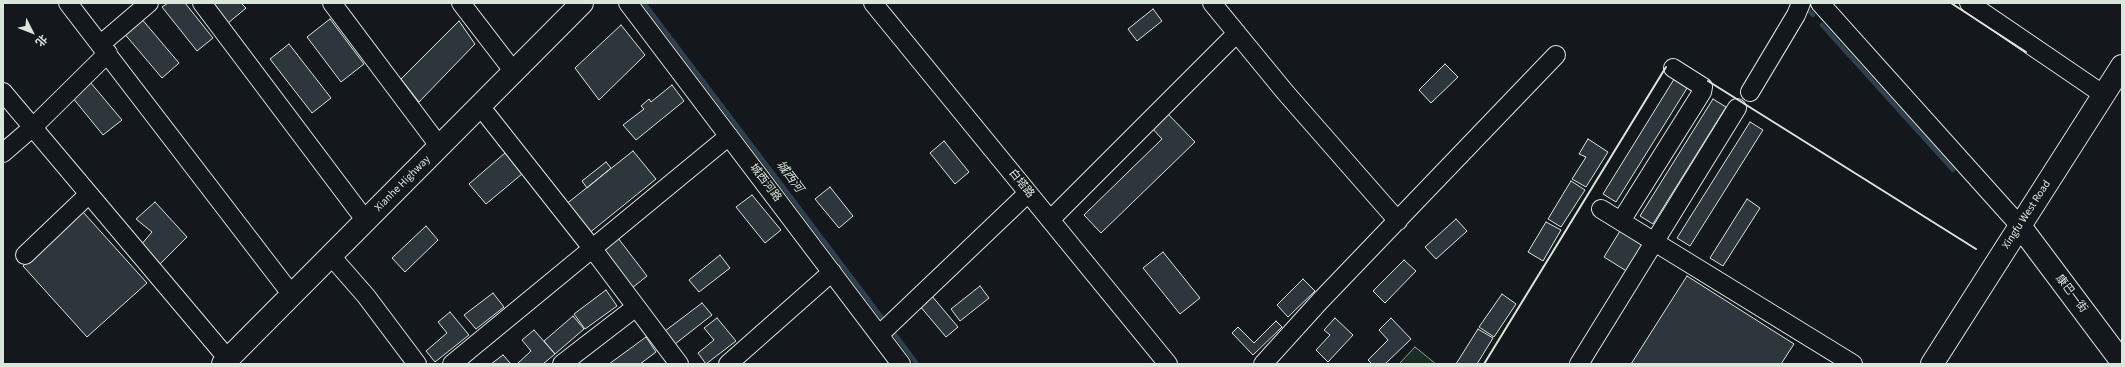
<!DOCTYPE html>
<meta charset="utf-8">
<style>
body{margin:0}
#map{position:relative;width:2125px;height:367px;overflow:hidden;background:#14181c;font-family:"Source Sans 3","Noto Sans SC",sans-serif}
canvas{display:block}
.frame{position:absolute;inset:0;border:4px solid #d8e6dc;pointer-events:none}
.north{position:absolute;left:12px;top:12px;width:40px;height:40px;-webkit-text-stroke:3px #14181c;paint-order:stroke;rotate:132deg;font-size:11px;font-weight:700;line-height:16px;text-align:center;color:#d8e6dc}
.north::after{content:'';display:block;margin:auto;width:14px;height:18px;background:#d8e6dc;clip-path:polygon(50% 0,100% 100%,50% 72%,0 100%)}
</style>
<div id="map">
<canvas width="2125" height="367"></canvas>
<div class="frame"></div>
<div class="north">北</div>
</div>
<script>
const g = document.querySelector('canvas').getContext('2d');
g.lineJoin = 'round';
function fill(path, color) {
  g.fillStyle = color;
  g.fill(path, 'evenodd');
}
function shape(rows) {
  const path = new Path2D();
  for (const r of rows) {
    path.moveTo(r[0], r[1]);
    for (let i = 2; i < r.length; i += 2) path.lineTo(r[i], r[i + 1]);
  }
  return path;
}
function trace(path, color, width, dash) {
  g.strokeStyle = color;
  g.lineWidth = width;
  g.lineCap = dash ? 'butt' : 'round';
  g.setLineDash(dash || []);
  g.stroke(path);
}
function drawText(font, color, halo, rows, align = 'center') {
  g.font = font + ' "Source Sans 3","Noto Sans SC",sans-serif';
  g.lineWidth = 3;
  g.setLineDash([]);
  g.textBaseline = 'middle';
  g.strokeStyle = halo;
  g.fillStyle = color;
  for (const [text, x, y, turn = 0] of rows) {
    g.save();
    g.translate(x, y);
    g.rotate((+turn || 0) * Math.PI / 180);
    g.textAlign = isNaN(turn) ? turn : align;
    if (halo) g.strokeText(text, 0, 0);
    g.fillText(text, 0, 0);
    g.restore();
  }
}
const green = shape([
 [1415,347,1436,364,1399,364,1415,347]
]);
fill(green, '#1a2d24');
trace(green, '#939e99', 1);
trace(shape([
 [644,3,886,323],
 [1807,9,1813,15],
 [1822,25,1953,170],
 [891,329,917,364]
]), '#2f3f4d', 4.5);
const building = shape([
 [168,3,185,3,213,38,197,51,162,7,168,3],
 [211,3,241,3,246,8,227,24,211,3],
 [1153,9,1162,21,1137,41,1128,29,1153,9],
 [140,17,179,63,162,78,123,32,140,17],
 [330,19,364,64,341,82,307,37,330,19],
 [459,21,475,44,419,102,401,79,459,21],
 [621,25,645,55,599,100,575,68,621,25],
 [289,44,331,98,312,113,270,59,289,44],
 [1445,64,1458,77,1431,103,1419,90,1445,64],
 [1676,76,1689,85,1616,202,1603,194,1676,76],
 [90,82,122,120,103,135,72,97,90,82],
 [672,85,684,101,636,140,623,125,644,109,641,106,649,99,651,102,672,85],
 [1713,99,1726,107,1653,224,1640,216,1713,99],
 [1166,112,1195,142,1101,233,1084,215,1162,139,1151,127,1166,112],
 [1750,122,1763,130,1690,246,1677,238,1750,122],
 [1588,139,1608,152,1586,187,1572,179,1586,157,1579,154,1588,139],
 [944,141,969,172,955,184,930,153,944,141],
 [633,151,656,179,588,234,565,205,633,151],
 [505,153,522,174,486,204,469,184,505,153],
 [606,162,611,168,587,188,582,181,606,162],
 [1571,181,1585,190,1561,227,1548,219,1571,181],
 [830,187,853,216,839,228,815,199,830,187],
 [752,195,781,230,765,243,736,207,752,195],
 [1747,199,1760,208,1723,266,1710,258,1747,199],
 [155,202,187,237,160,264,140,246,152,232,136,219,155,202],
 [83,212,147,283,87,337,23,266,83,212],
 [1456,219,1467,231,1436,259,1425,247,1456,219],
 [1546,222,1561,230,1543,261,1528,252,1546,222],
 [426,226,438,240,405,272,392,258,426,226],
 [1620,231,1644,245,1628,272,1604,257,1620,231],
 [618,238,647,276,632,288,602,249,618,238],
 [1163,252,1200,298,1180,314,1143,268,1163,252],
 [720,255,730,268,699,292,689,280,720,255],
 [1404,260,1416,271,1385,303,1373,291,1404,260],
 [1687,276,1794,344,1781,364,1631,364,1687,276],
 [1303,279,1315,291,1288,317,1277,305,1303,279],
 [980,286,989,298,960,321,951,309,980,286],
 [606,290,617,306,585,329,574,314,606,290],
 [493,293,504,307,476,329,464,315,493,293],
 [1502,294,1516,304,1494,337,1479,327,1502,294],
 [931,295,958,327,946,337,919,305,931,295],
 [702,303,712,315,675,344,665,331,702,303],
 [450,312,469,335,435,362,426,351,447,333,438,322,450,312],
 [573,316,584,329,555,354,544,341,573,316],
 [717,318,736,341,706,364,698,353,714,340,704,328,717,318],
 [1335,318,1353,335,1328,362,1316,350,1330,335,1324,330,1335,318],
 [1391,318,1411,339,1385,364,1372,364,1368,360,1388,340,1379,330,1391,318],
 [1276,321,1282,327,1253,355,1232,333,1238,327,1254,343,1276,321],
 [1478,329,1493,338,1477,364,1456,364,1478,329],
 [534,330,555,354,543,364,517,364,531,351,522,340,534,330],
 [646,337,656,352,640,364,609,364,646,337],
 [503,355,511,364,491,364,503,355]
]);
fill(building, '#2c363c');
trace(building, '#d8e6dc', 1);
const minor = shape([
 [68,3,292,295],
 [202,3,366,221],
 [332,3,440,147],
 [461,3,514,72],
 [628,3,901,364],
 [873,3,1168,364],
 [1212,3,1285,92,1398,221],
 [1820,3,2020,226],
 [1969,3,2104,95],
 [101,44,149,3],
 [3,92,228,359],
 [1750,92,1796,15,1801,3],
 [480,106,592,248,679,364],
 [3,153,33,127,108,53],
 [1601,209,1853,364],
 [1050,220,1237,33],
 [1621,221,1702,92,1703,87,1673,68],
 [25,255,89,194],
 [331,256,366,296,417,364],
 [879,335,1028,193],
 [452,364,729,136],
 [562,364,636,307],
 [728,364,832,272],
 [1263,364,1320,301,1556,55],
 [1579,364,1737,108]
]);
const major = shape([
 [2020,226,2122,362],
 [223,364,582,3],
 [1932,364,2122,66]
]);
trace(minor, '#d8e6dc', 20);
trace(major, '#d8e6dc', 24);
trace(minor, '#14181c', 18);
trace(major, '#14181c', 22);
trace(shape([
 [1951,3,2026,52],
 [1708,81,1976,249],
 [1484,364,1666,67]
]), '#d8e6dc', 2);
drawText('11px', '#d8e6dc', '#14181c', [
 ["城西河路",765,183,53],
 ["Xianhe Highway",403,184,-45],
 ["白塔路",1021,184,51],
 ["Xingfu West Road",2027,215,-57],
 ["康巴一街",2071,294,53]
]);
drawText('italic 12px', '#d8e6dc', '#14181c', [
 ["城西河",789,177,53]
]);
</script>
